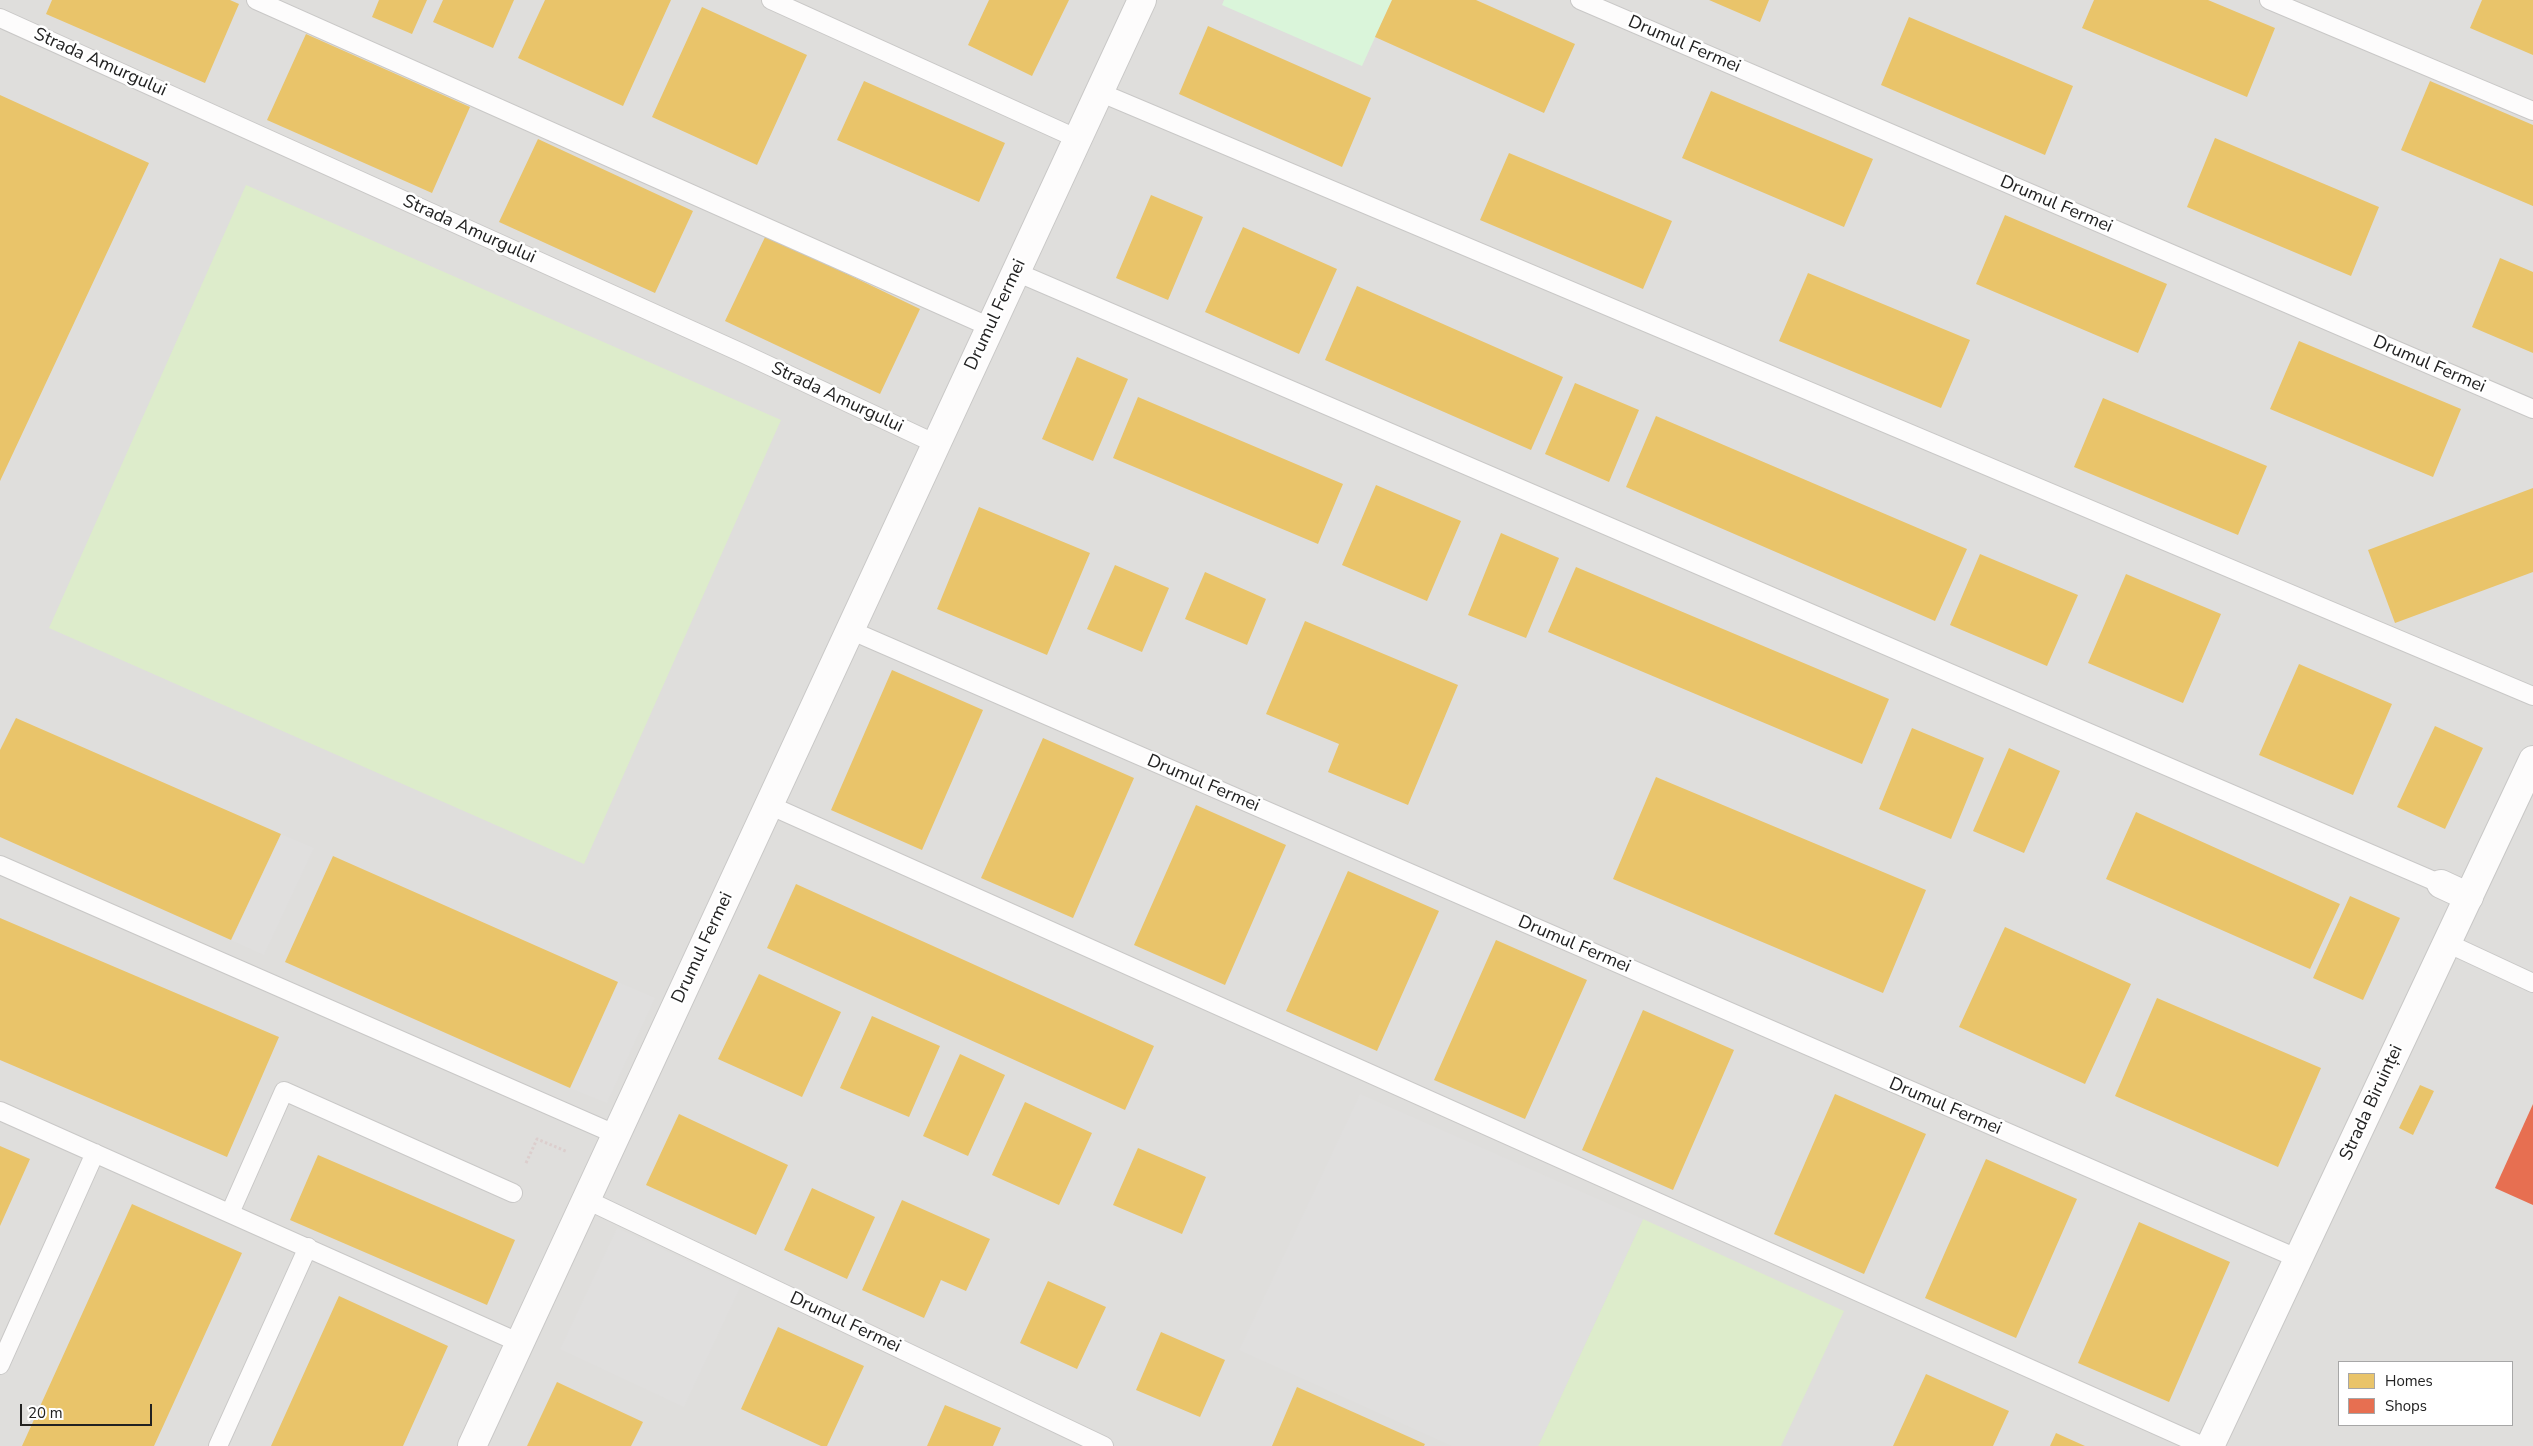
<!DOCTYPE html>
<meta charset="utf-8">
<style>
body{margin:0}
#map{position:relative;width:2533px;height:1446px;overflow:hidden;background:#f0eeeb;font-family:"Nunito Sans",sans-serif}
canvas{display:block}
.legend{position:absolute;left:2338px;top:1361px;width:175px;height:65px;box-sizing:border-box;background:#fff;border:1px solid #a7a7a7;margin:0;padding:6px 9px;list-style:none;font-size:15px;color:#222}
.legend li{display:flex;align-items:center;gap:10px;height:25px}
.legend b{width:25px;border:1px solid #a7a7a7}
.scale{position:absolute;left:20px;top:1404px;width:132px;height:22px;box-sizing:border-box;border:2px solid #222;border-top:0;padding-left:6px;font-size:15px;line-height:18px;white-space:nowrap;color:#222;-webkit-text-stroke:4px #fff;paint-order:stroke}
</style>
<div id="map">
<canvas width="2533" height="1446"></canvas>
<ul class="legend">
<li><b style="height:14px;background:#e9c46a"></b>Homes</li>
<li><b style="height:14px;background:#e76f51"></b>Shops</li>
</ul>
<div class="scale">20 m</div>
</div>
<script>
const g = document.querySelector('canvas').getContext('2d');
g.lineJoin = 'round';
function fill(path, color) {
  g.fillStyle = color;
  g.fill(path, 'evenodd');
}
function shape(rows) {
  const path = new Path2D();
  for (const r of rows) {
    path.moveTo(r[0], r[1]);
    for (let i = 2; i < r.length; i += 2) path.lineTo(r[i], r[i + 1]);
  }
  return path;
}
function trace(path, color, width, dash) {
  g.strokeStyle = color;
  g.lineWidth = width;
  g.lineCap = dash ? 'butt' : 'round';
  g.setLineDash(dash || []);
  g.stroke(path);
}
function drawText(font, color, halo, rows, align = 'center') {
  g.font = font + ' "Nunito Sans",sans-serif';
  g.lineWidth = 5;
  g.setLineDash([]);
  g.textBaseline = 'middle';
  g.strokeStyle = halo;
  g.fillStyle = color;
  for (const [text, x, y, turn = 0] of rows) {
    g.save();
    g.translate(x, y);
    g.rotate((+turn || 0) * Math.PI / 180);
    g.textAlign = isNaN(turn) ? turn : align;
    if (halo) g.strokeText(text, 0, 0);
    g.fillText(text, 0, 0);
    g.restore();
  }
}
fill(shape([
 [0,0,2533,0,2533,1446,0,1446],
 [2339,1362,2512,1362,2512,1425,2339,1425]
]), '#dfdedc');
fill(shape([
 [246,185,781,420,584,864,49,628],
 [1643,1219,1844,1311,1781,1446,1538,1446]
]), '#ddeccb');
fill(shape([
 [1224,0,1392,0,1362,66,1222,5]
]), '#daf5da');
fill(shape([
 [281,834,314,848,264,955,231,940],
 [618,982,655,998,607,1103,570,1088],
 [1360,1094,1643,1219,1538,1446,1452,1446,1239,1350],
 [617,1228,741,1286,684,1407,560,1349]
]), '#e0dfde');
fill(shape([
 [52,0,230,0,239,4,205,83,46,14],
 [379,0,427,0,412,34,372,17],
 [443,0,514,0,493,48,433,22],
 [545,0,671,0,623,106,518,58],
 [989,0,1069,0,1032,76,968,45],
 [1392,0,1476,0,1575,44,1544,113,1375,37],
 [1709,0,1769,0,1760,22],
 [2094,0,2208,0,2275,28,2247,97,2082,28],
 [2482,0,2533,0,2533,55,2470,28],
 [702,7,807,55,757,165,652,117],
 [1909,17,2073,86,2045,155,1881,85],
 [1208,26,1371,98,1342,167,1179,94],
 [306,34,470,107,432,193,267,120],
 [864,81,1005,143,979,202,837,140],
 [2430,81,2533,125,2533,206,2401,150],
 [1711,91,1873,159,1844,227,1682,158],
 [0,95,149,163,0,481],
 [2215,138,2379,207,2351,276,2187,207],
 [538,139,693,211,655,293,499,222],
 [1509,153,1672,221,1643,289,1480,220],
 [1151,195,1203,217,1168,300,1116,278],
 [2005,215,2167,284,2138,353,1976,284],
 [1243,227,1337,269,1299,354,1205,312],
 [766,235,920,309,880,394,725,321],
 [2500,258,2533,272,2533,353,2472,327],
 [1808,273,1970,340,1941,408,1779,341],
 [1357,286,1563,377,1531,450,1325,360],
 [2299,341,2461,409,2433,477,2270,409],
 [1077,357,1128,379,1093,461,1042,439],
 [1575,383,1639,410,1609,482,1545,454],
 [1138,397,1343,484,1318,544,1113,458],
 [2103,398,2267,466,2238,535,2074,467],
 [1656,416,1967,549,1935,621,1626,487],
 [1376,485,1461,521,1427,601,1342,565],
 [2533,488,2533,572,2395,623,2368,550],
 [979,507,1090,553,1047,655,937,609],
 [1501,533,1559,558,1526,638,1468,615],
 [1980,554,2078,595,2047,666,1950,625],
 [1115,565,1169,588,1142,652,1087,629],
 [1576,567,1889,699,1862,764,1548,632],
 [1205,572,1266,599,1247,645,1185,619],
 [2126,574,2221,614,2183,703,2088,663],
 [1305,621,1458,685,1408,805,1328,772,1339,744,1266,714],
 [2299,664,2392,704,2353,795,2259,755],
 [892,670,983,710,922,850,831,810],
 [16,718,281,834,231,940,0,837,0,750],
 [2435,726,2483,748,2445,829,2397,807],
 [1912,728,1984,758,1951,839,1879,809],
 [1043,738,1134,778,1073,918,981,878],
 [2009,748,2060,771,2024,853,1973,831],
 [1656,777,1926,890,1883,993,1613,879],
 [1196,805,1286,845,1225,985,1134,945],
 [2136,812,2340,904,2310,969,2106,879],
 [333,856,618,982,570,1088,285,962],
 [1348,871,1439,911,1377,1051,1286,1011],
 [796,884,1154,1046,1125,1110,767,948],
 [2350,896,2400,918,2363,1000,2313,978],
 [0,918,279,1037,227,1157,0,1060],
 [2005,927,2131,984,2085,1084,1959,1027],
 [1496,940,1587,980,1525,1119,1434,1080],
 [759,974,841,1012,802,1097,718,1059],
 [2157,998,2321,1068,2278,1167,2115,1096],
 [1643,1010,1734,1050,1673,1190,1582,1150],
 [872,1016,940,1046,909,1117,840,1088],
 [960,1054,1005,1075,968,1156,923,1136],
 [2420,1085,2434,1091,2413,1135,2399,1128],
 [1835,1094,1926,1134,1864,1274,1774,1234],
 [1025,1102,1092,1133,1059,1205,992,1175],
 [679,1114,788,1165,756,1235,646,1185],
 [0,1146,30,1159,0,1226],
 [1138,1148,1206,1177,1182,1234,1113,1205],
 [318,1155,515,1240,487,1305,290,1220],
 [1986,1159,2077,1199,2016,1338,1925,1298],
 [812,1188,875,1217,847,1279,784,1250],
 [902,1200,990,1239,966,1291,941,1280,924,1318,862,1290],
 [132,1204,242,1253,154,1446,22,1446],
 [2139,1222,2230,1262,2169,1402,2078,1363],
 [1048,1281,1106,1307,1077,1369,1020,1343],
 [339,1296,448,1346,403,1446,271,1446],
 [778,1327,864,1366,827,1446,821,1446,741,1409],
 [1161,1332,1225,1360,1200,1417,1136,1390],
 [1926,1374,2009,1411,1993,1446,1893,1446],
 [557,1382,643,1422,631,1446,527,1446],
 [1297,1387,1425,1444,1424,1446,1272,1446],
 [945,1405,1001,1428,993,1446,927,1446],
 [2056,1433,2085,1446,2050,1446]
]), '#e9c46a');
fill(shape([
 [2533,1104,2533,1205,2495,1188]
]), '#e76f51');
const service = shape([
 [256,0,990,327],
 [771,0,1078,139],
 [1580,0,2533,409],
 [2269,0,2533,111],
 [0,18,742,353,936,444],
 [1099,92,2533,696],
 [1016,272,2441,884],
 [850,630,2299,1259],
 [769,805,2203,1446],
 [0,865,617,1135],
 [2447,943,2533,983],
 [0,1111,520,1343],
 [587,1200,1104,1446],
 [230,1213,284,1091,513,1193],
 [0,1365,95,1153],
 [218,1446,308,1247]
]);
const minor = shape([
 [2441,884,2469,897]
]);
const tertiary = shape([
 [472,1446,1142,0],
 [2210,1446,2533,760]
]);
trace(service, '#c9c8c7', 20);
trace(minor, '#c9c8c7', 30);
trace(tertiary, '#c9c8c7', 30);
trace(shape([
 [526,1163,537,1139,568,1152]
]), '#dccecd', 3, [2.5, 2.5]);
trace(service, '#fdfcfc', 18);
trace(minor, '#fdfcfc', 28);
trace(tertiary, '#fdfcfc', 28);
drawText('18px', '#222', '#fff', [
 ["Drumul Fermei",1684,45,23],
 ["Strada Amurgului",100,63,24],
 ["Drumul Fermei",2056,205,23],
 ["Strada Amurgului",469,230,24],
 ["Drumul Fermei",996,315,-65],
 ["Drumul Fermei",2429,365,23],
 ["Strada Amurgului",837,398,25],
 ["Drumul Fermei",1203,784,23],
 ["Drumul Fermei",1574,945,23],
 ["Drumul Fermei",703,948,-65],
 ["Strada Biruinței",2372,1103,-65],
 ["Drumul Fermei",1945,1107,23],
 ["Drumul Fermei",845,1323,25]
]);
</script>
